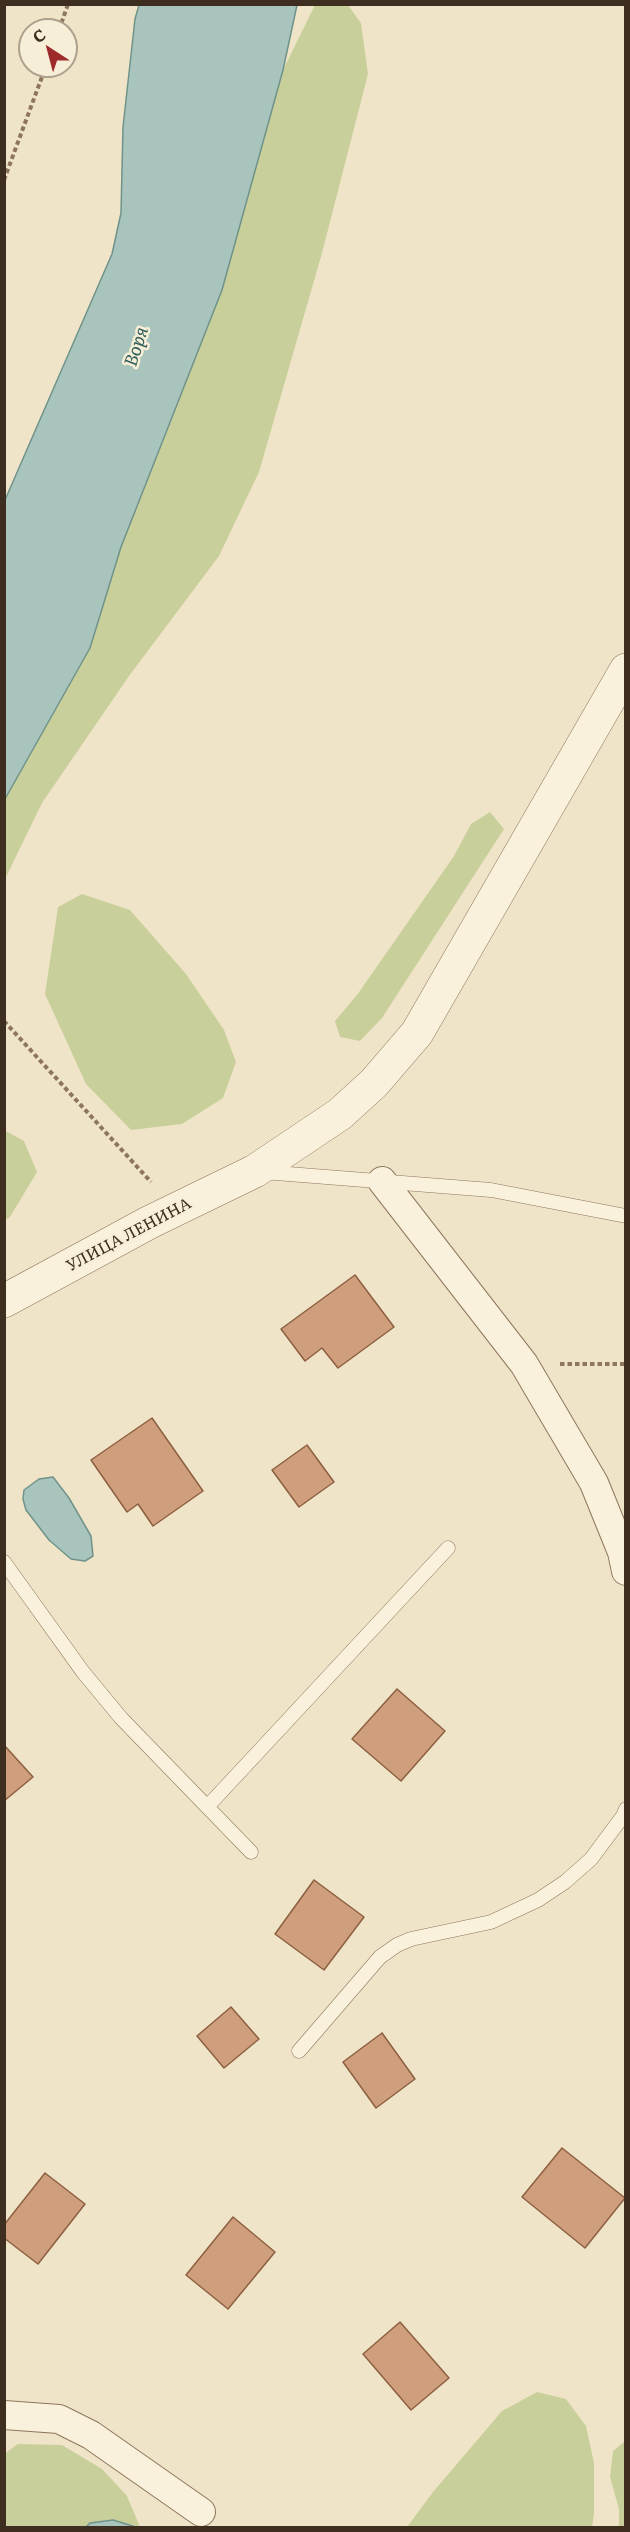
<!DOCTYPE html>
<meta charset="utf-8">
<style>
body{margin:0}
#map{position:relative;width:630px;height:2532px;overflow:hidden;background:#f0e4c8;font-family:Literata,serif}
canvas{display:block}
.frame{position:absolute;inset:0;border:6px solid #3d2e20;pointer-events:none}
.north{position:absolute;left:18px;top:18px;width:60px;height:60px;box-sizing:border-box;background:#f7eed8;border:2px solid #ada18e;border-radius:50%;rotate:324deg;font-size:16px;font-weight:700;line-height:24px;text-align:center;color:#3d2e20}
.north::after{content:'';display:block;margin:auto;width:21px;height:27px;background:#9e2a2b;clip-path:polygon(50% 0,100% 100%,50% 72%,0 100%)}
</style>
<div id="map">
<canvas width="630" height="2532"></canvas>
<div class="frame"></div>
<div class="north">С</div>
</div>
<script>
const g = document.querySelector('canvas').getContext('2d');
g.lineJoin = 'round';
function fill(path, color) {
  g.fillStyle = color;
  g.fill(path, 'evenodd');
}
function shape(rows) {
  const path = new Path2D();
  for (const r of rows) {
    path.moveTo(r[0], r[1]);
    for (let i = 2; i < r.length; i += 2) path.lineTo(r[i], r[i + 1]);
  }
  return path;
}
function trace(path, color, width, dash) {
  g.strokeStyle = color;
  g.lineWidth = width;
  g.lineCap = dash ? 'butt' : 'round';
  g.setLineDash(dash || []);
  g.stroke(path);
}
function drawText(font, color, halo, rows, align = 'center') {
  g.font = font + ' Literata,serif';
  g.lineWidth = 5;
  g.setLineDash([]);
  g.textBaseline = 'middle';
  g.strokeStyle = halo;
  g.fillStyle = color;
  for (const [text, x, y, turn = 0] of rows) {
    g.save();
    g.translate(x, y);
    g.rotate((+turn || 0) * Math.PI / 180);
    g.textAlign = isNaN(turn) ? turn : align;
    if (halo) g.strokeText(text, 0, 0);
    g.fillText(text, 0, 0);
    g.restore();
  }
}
fill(shape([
 [315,5,348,5,361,23,368,74,322,253,259,472,219,556,129,676,42,803,5,879,5,799,90,648,121,547,222,290,283,70],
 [490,812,504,829,382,1018,360,1041,340,1037,335,1021,357,995,454,856,471,824],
 [82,894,130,910,186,974,224,1030,236,1062,223,1098,182,1124,131,1130,86,1084,45,994,58,907],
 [4,1130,24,1141,37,1172,10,1217,5,1220],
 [537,2392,566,2399,586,2426,594,2463,594,2514,592,2527,407,2527,433,2492,502,2411],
 [625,2441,625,2527,619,2527,619,2509,610,2477,613,2451],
 [18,2444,62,2445,102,2469,127,2496,140,2527,113,2520,91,2523,86,2527,5,2527,4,2454]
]), '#c9cf9b');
const water = shape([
 [139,5,297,5,283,70,222,290,121,547,90,648,5,799,5,500,112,254,121,213,123,127,135,19,139,5],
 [53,1477,69,1498,91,1536,93,1556,85,1561,71,1559,49,1540,26,1510,23,1499,24,1490,39,1479,53,1477],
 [113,2520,136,2527,86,2527,90,2523,113,2520]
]);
fill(water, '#a9c4bc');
trace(water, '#6f938a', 1.5);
const building = shape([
 [355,1275,394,1327,338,1368,322,1348,305,1361,281,1329,355,1275],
 [152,1418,203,1491,153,1526,138,1504,127,1512,91,1460,152,1418],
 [307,1445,334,1482,299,1507,272,1470,307,1445],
 [397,1689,445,1731,401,1781,352,1739,397,1689],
 [4,1745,33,1777,4,1801,4,1745],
 [314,1880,364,1917,324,1970,275,1934,314,1880],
 [231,2007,259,2039,224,2068,197,2036,231,2007],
 [382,2033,415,2079,376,2108,343,2062,382,2033],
 [562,2148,625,2198,585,2248,522,2197,562,2148],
 [45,2173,85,2204,38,2264,4,2238,4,2225,45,2173],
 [233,2217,275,2252,228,2309,186,2275,233,2217],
 [400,2322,449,2378,411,2410,363,2354,400,2322]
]);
fill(building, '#cf9f7d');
trace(building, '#8d5f41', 1.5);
const service = shape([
 [263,1172,491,1190,626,1216],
 [4,1562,83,1672,121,1718,251,1852],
 [207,1807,448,1548],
 [299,2051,380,1957,397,1945,411,1939,491,1922,538,1900,565,1882,591,1859,623,1816,626,1809]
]);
const minor = shape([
 [382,1181,524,1364,594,1483,622,1552,626,1571],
 [4,2415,59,2419,91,2435,201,2512]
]);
const tertiary = shape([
 [4,1301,150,1222,255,1171,340,1114,374,1083,417,1033,626,670]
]);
trace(service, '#8d765c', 15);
trace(minor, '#8d765c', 30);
trace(tertiary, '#8d765c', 34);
trace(shape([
 [59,30,68,4],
 [4,180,46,66],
 [4,1021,151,1182],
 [560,1364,626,1364]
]), '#8d765c', 4, [4.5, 3]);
trace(service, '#faf1dc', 14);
trace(minor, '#faf1dc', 28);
trace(tertiary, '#faf1dc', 33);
drawText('16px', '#3d2e20', '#f7eed8', [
 ["УЛИЦА ЛЕНИНА",129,1235,-28]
]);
drawText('italic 18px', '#2f5d5a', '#f7eed8', [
 ["Воря",137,347,-72]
]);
</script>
